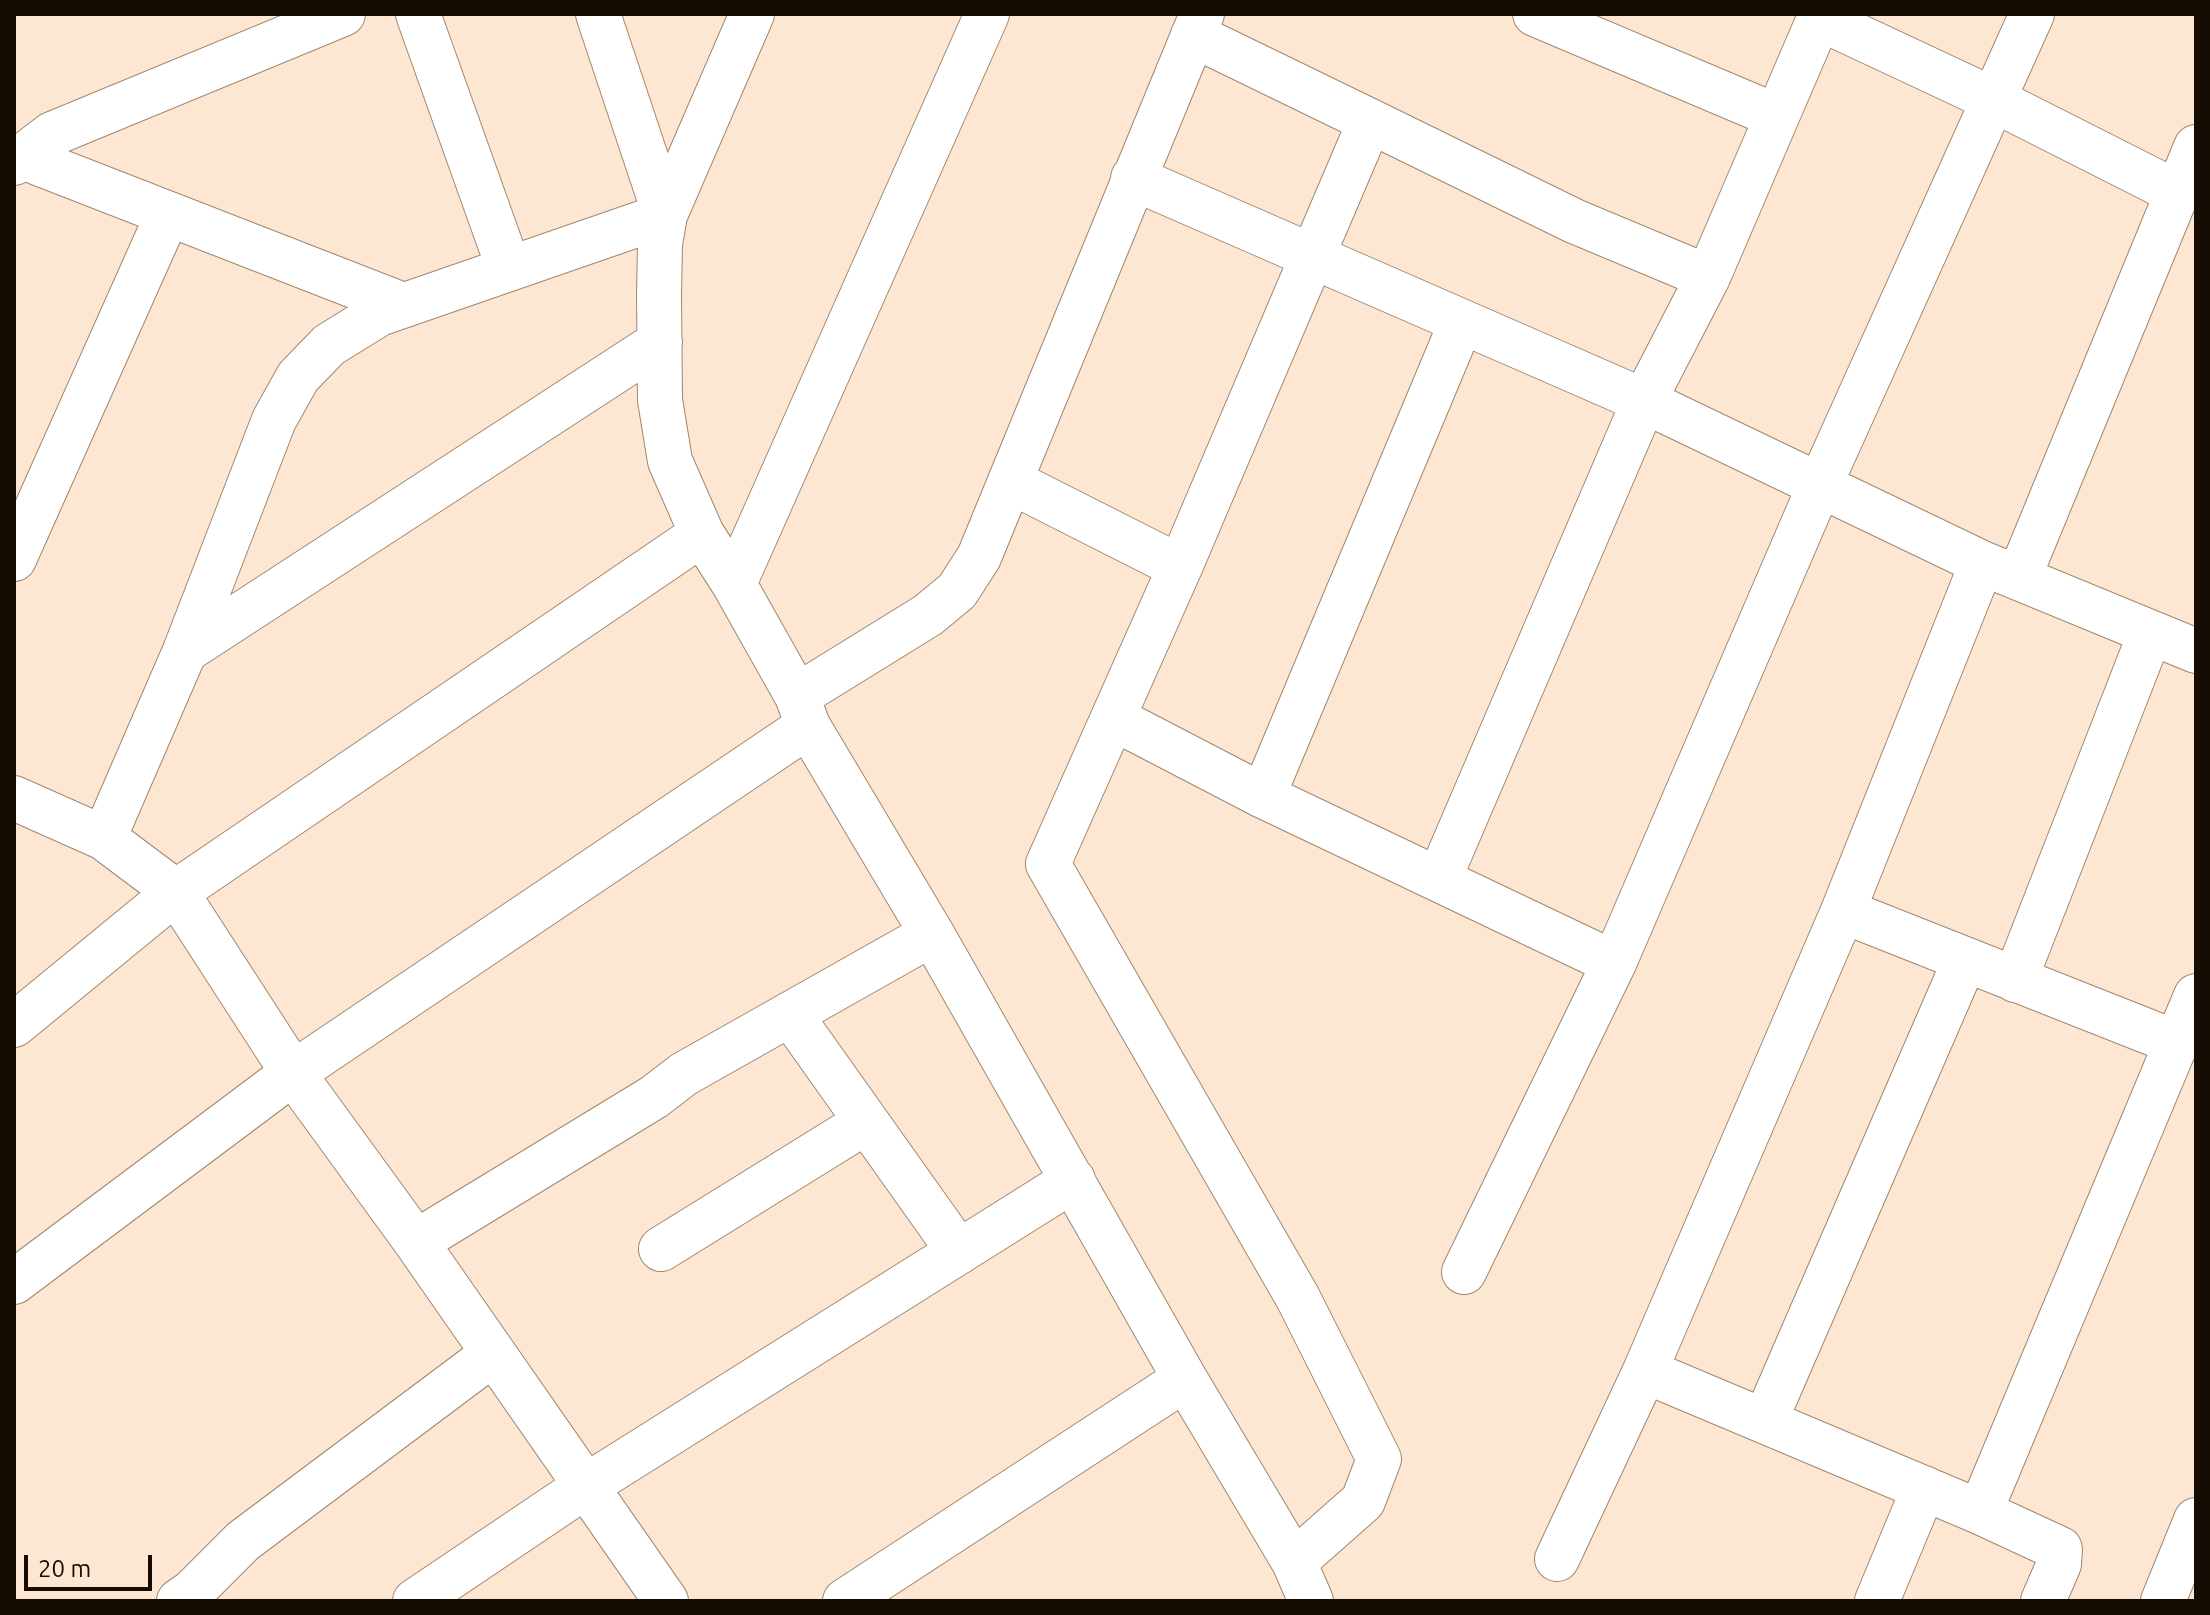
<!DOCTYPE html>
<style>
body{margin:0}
#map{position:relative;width:2210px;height:1615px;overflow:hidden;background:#fde7d2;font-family:Ubuntu,sans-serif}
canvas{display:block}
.frame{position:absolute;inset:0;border:16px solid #150c04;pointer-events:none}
.scale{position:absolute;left:24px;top:1555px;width:128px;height:36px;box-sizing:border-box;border:4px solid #150c04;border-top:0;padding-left:10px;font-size:24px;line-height:28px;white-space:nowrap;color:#150c04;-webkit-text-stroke:6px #fde7d2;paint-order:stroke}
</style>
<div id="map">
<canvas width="2210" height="1615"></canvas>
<div class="frame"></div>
<div class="scale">20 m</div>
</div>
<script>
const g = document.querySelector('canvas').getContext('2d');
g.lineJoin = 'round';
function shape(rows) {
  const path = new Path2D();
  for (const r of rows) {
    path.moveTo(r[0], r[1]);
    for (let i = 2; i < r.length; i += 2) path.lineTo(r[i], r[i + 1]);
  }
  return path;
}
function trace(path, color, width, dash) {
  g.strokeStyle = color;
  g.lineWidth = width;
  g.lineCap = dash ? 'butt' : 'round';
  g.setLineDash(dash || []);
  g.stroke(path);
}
const minor = shape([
 [418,14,509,269],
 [598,14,665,215,660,244,659,295,660,400,670,461,702,534,734,584,797,696,808,726,932,934,1185,1379,1294,1562,1311,1601],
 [1535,14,1776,116],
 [1819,18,1994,100,2176,192],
 [1193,35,1370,121],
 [20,156,403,305],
 [14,163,52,134,343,14],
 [1133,178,1644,401,1982,563,2196,651],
 [1010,481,1180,567],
 [14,559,168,214],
 [2019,577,2196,147],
 [734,584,987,14],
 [185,651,660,342],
 [797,696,928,615,957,591,979,557,1202,14],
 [1113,718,1263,796,1614,963],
 [1263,796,1461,323],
 [14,798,104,838,176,892,293,1073,416,1242,666,1601],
 [104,838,185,651,274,420,298,377,329,345,379,314,665,215,752,14],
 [1439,879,1644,401,1708,277,1821,14],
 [1843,911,2177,1043],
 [2015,980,2150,634],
 [790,1014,959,1252],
 [14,1025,176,892,702,534],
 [416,1242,654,1097,684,1074,932,934],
 [661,1249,866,1122],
 [1464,1272,1614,963,1819,487,2032,14],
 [14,1282,293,1073,808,726],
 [1645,1371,1980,1512,2060,1549,2059,1564,2043,1601],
 [1765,1421,1965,960],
 [1980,1512,2196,996],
 [1557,1559,1645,1371,1843,911,1982,563],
 [1294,1562,1363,1501,1379,1459,1298,1298,1048,864,1180,567,1370,121,1574,221,1708,277],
 [179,1601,192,1592,243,1541,486,1359,490,1348],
 [415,1601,586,1486,1073,1180],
 [845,1601,1185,1379],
 [1877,1601,1924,1488],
 [2163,1601,2196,1520]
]);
trace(minor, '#a0876f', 46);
trace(minor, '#fff', 44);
</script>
